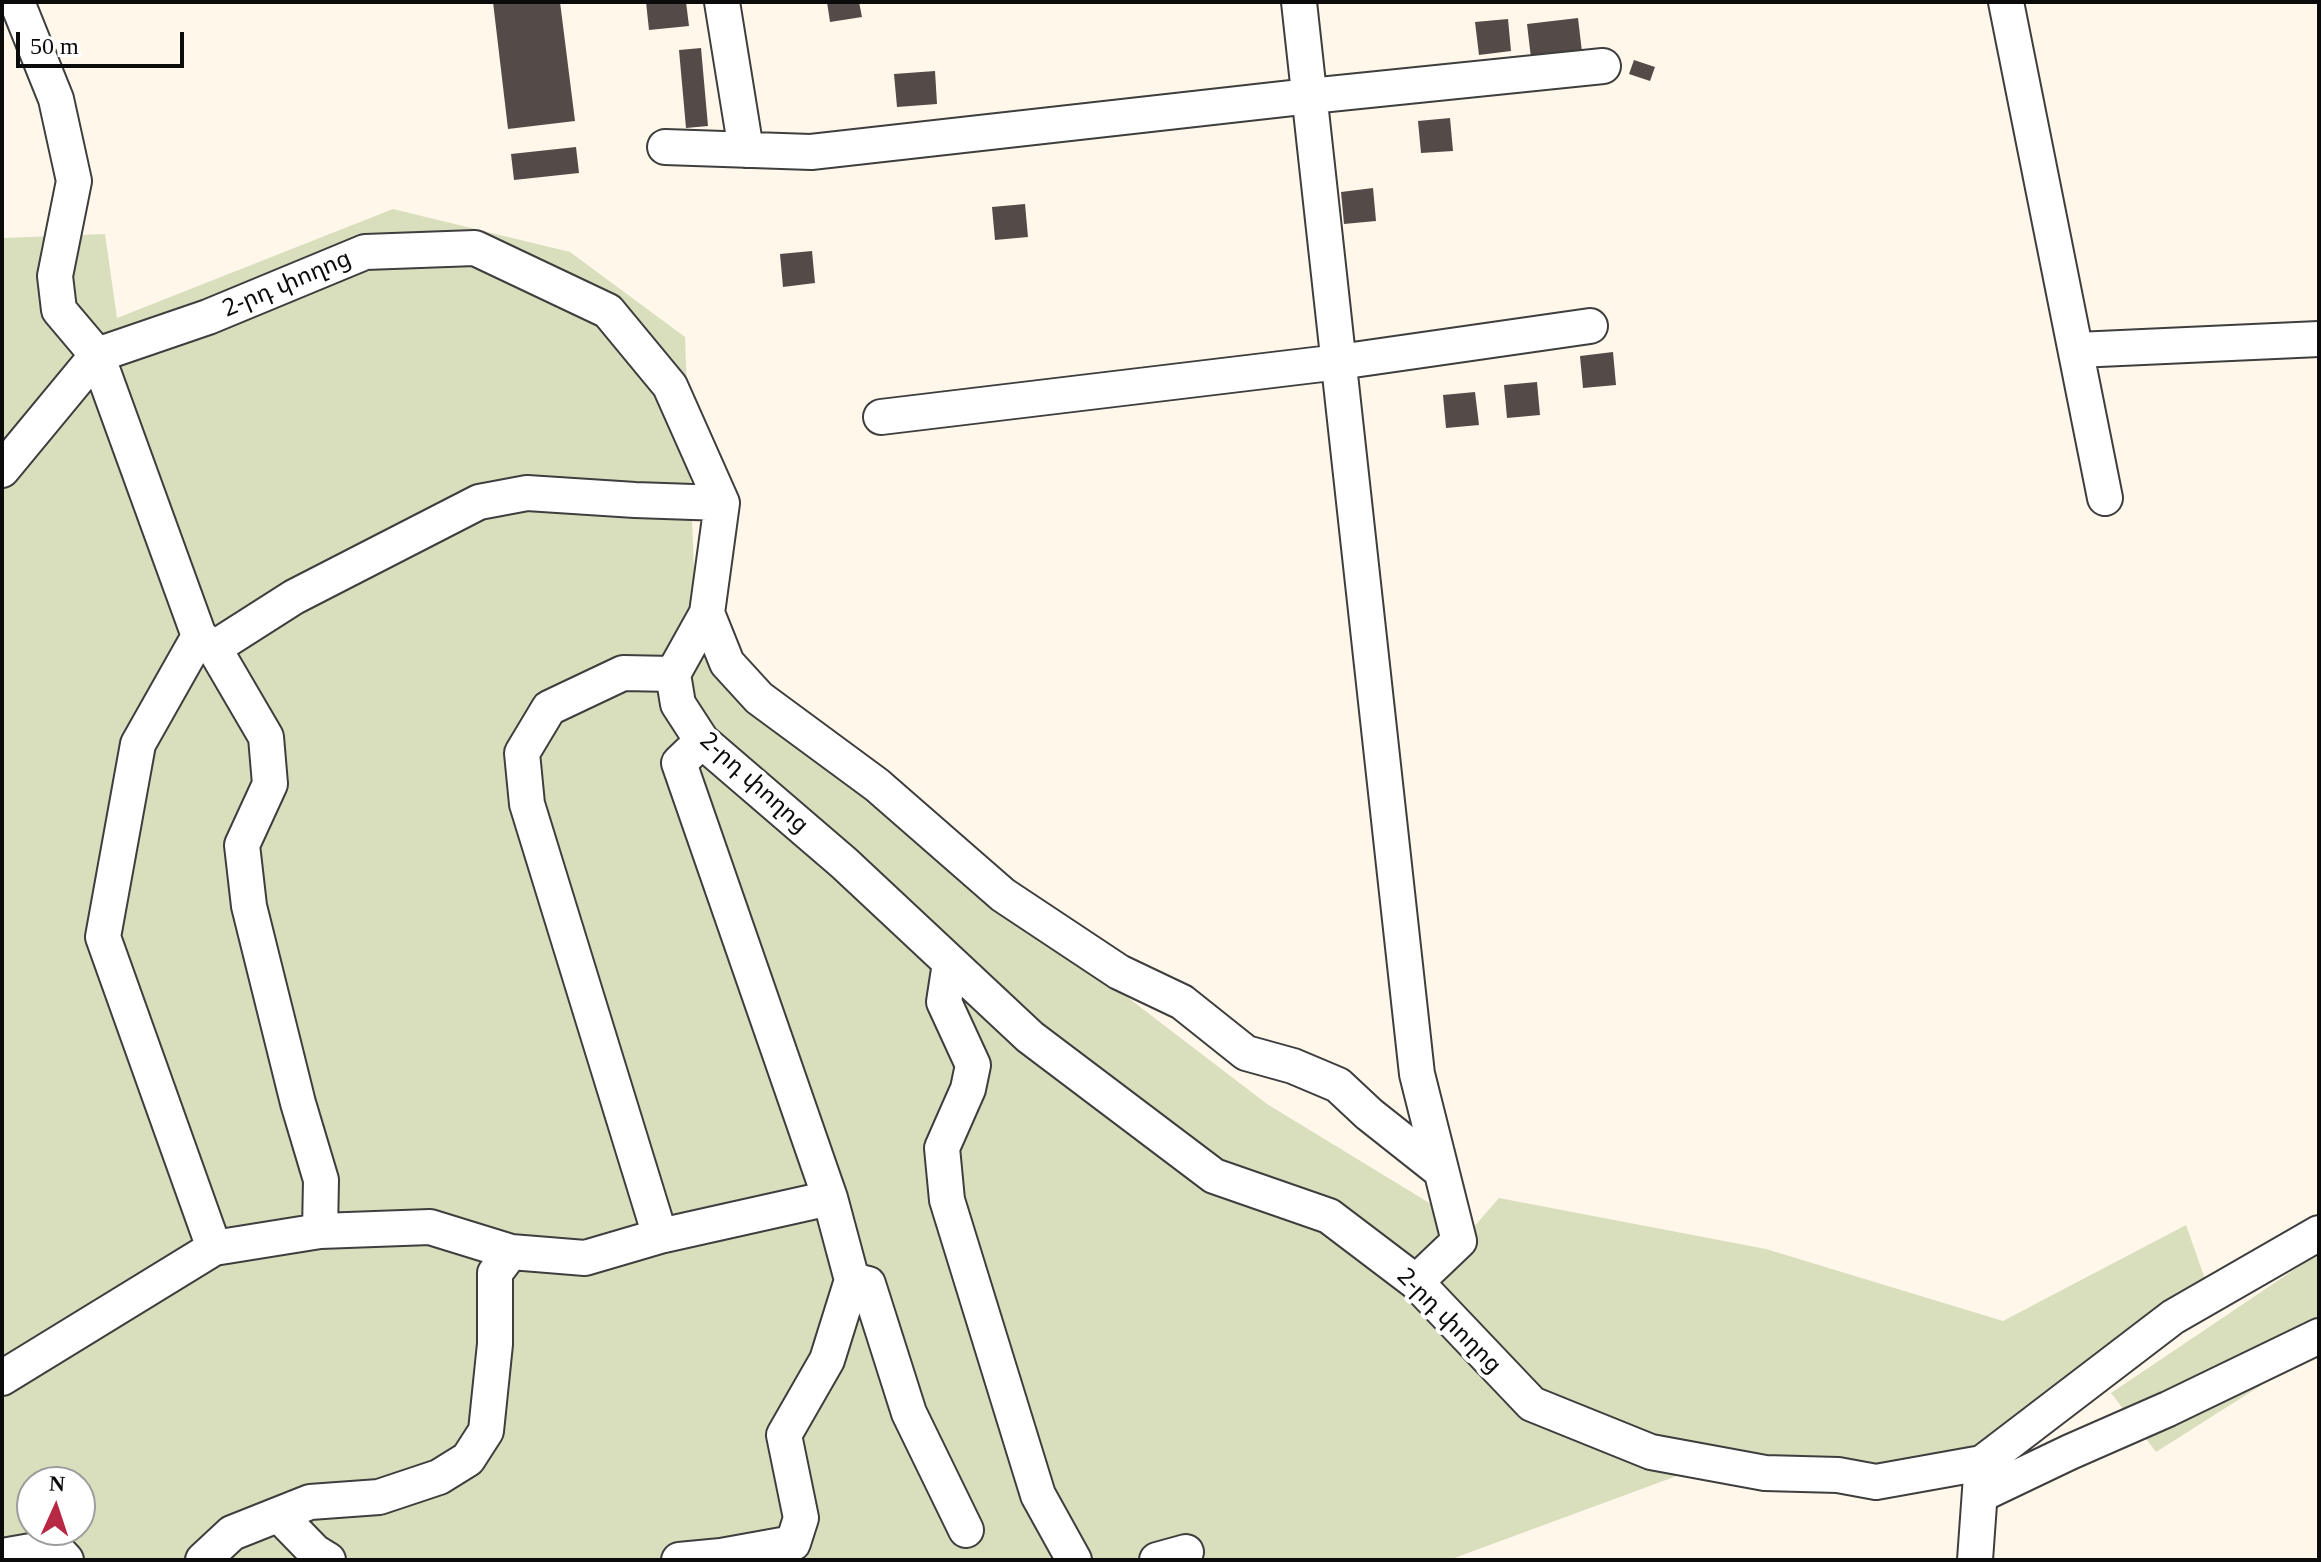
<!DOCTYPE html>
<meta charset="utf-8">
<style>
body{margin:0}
#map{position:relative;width:2321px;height:1562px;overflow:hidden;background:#fef7ea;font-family:Georgia,serif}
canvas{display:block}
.frame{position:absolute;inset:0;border:4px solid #0b0b0b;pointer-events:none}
.north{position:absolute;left:16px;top:1466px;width:80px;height:80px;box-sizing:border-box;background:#fff;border:2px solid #9d9d9d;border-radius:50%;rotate:3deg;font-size:22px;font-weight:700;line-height:32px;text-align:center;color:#0b0b0b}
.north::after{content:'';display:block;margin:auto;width:28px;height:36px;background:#b72845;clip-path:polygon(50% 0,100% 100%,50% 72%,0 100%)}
.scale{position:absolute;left:16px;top:32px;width:168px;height:36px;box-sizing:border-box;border:4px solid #0b0b0b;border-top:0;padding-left:10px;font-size:24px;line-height:28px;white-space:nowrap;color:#0b0b0b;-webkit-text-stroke:6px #fff;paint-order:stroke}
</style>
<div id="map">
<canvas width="2321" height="1562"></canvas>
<div class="frame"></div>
<div class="north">N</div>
<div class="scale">50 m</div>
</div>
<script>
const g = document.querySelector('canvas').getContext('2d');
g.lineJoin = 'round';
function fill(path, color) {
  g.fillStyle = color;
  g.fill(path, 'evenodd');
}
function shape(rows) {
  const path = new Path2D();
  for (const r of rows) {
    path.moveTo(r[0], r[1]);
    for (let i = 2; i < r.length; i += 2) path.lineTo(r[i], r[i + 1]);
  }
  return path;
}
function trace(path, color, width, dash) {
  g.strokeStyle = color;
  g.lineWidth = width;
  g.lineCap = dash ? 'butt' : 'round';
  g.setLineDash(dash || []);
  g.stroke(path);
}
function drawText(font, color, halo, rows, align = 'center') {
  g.font = font + ' Georgia,"Noto Sans Armenian",serif';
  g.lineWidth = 8;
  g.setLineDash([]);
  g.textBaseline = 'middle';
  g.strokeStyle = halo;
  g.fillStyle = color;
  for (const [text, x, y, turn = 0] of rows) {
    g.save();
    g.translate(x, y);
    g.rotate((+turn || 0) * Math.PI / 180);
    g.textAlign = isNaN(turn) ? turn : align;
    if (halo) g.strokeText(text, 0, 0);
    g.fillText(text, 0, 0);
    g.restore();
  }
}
fill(shape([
 [393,209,570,252,685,337,696,623,731,694,1267,1104,1472,1229,1499,1198,1766,1249,2003,1321,2186,1225,2205,1279,1980,1457,1897,1474,1712,1463,1449,1560,1209,1560,1146,1554,1132,1560,2,1560,2,238,105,234,117,318],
 [32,1482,80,1482,80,1530,32,1530],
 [2319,1253,2319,1353,2268,1381,2156,1452,2111,1393]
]), '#d9dfbd');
fill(shape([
 [493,2,560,2,575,121,508,129],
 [646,2,686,2,689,26,649,30],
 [827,2,859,2,862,17,830,22],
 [1578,18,1582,52,1531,58,1527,24],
 [1508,19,1511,51,1479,55,1475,22],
 [701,48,708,126,686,128,679,50],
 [1634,60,1655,67,1650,81,1629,74],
 [935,71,937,104,897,107,894,74],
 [1450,118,1453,151,1421,153,1418,121],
 [576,147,579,173,514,180,511,154],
 [1373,188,1376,221,1344,224,1341,192],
 [1025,204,1028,237,995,240,992,207],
 [812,251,815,283,783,287,780,254],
 [1613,352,1616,385,1583,388,1580,356],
 [1537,382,1540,415,1507,418,1504,385],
 [1475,392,1479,425,1446,428,1443,395]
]), '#544b48');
const minor = shape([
 [17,2,56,99,74,181,55,276,59,310,97,355,208,317,365,252,475,248,608,311,670,386,722,503,707,613,673,674,678,704,702,741,844,863,1030,1037,1214,1176,1329,1216,1416,1282,1532,1404,1651,1452,1765,1473,1838,1475,1876,1482,1982,1463,2173,1317,2319,1233],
 [722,2,746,150],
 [1299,2,1417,1074,1459,1241,1416,1282],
 [2006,2,2105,498],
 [665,147,811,152,1310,96,1603,66],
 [2077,350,2319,339],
 [97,355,199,636,138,744,103,937,214,1248],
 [881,417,1339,362,1590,326],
 [2,470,97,355],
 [707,613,727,663,759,698,877,785,1003,895,1119,972,1182,1002,1246,1053,1293,1066,1338,1085,1369,1114,1441,1171],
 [199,636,214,648,266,737,270,784,242,845,249,906,298,1103,321,1180,320,1231],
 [214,648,294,597,479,502,527,493,635,500,722,503],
 [950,963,944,1002,973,1065,968,1089,942,1148,947,1200,1038,1495,1074,1560],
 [660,1236,527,804,522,753,549,708,623,673,673,674],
 [852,1280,868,1284,909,1413,966,1530],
 [2,1378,214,1248,320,1231,430,1227,511,1252,585,1258,660,1236,830,1198,679,763,702,741],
 [1980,1495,2070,1452,2168,1409,2319,1336],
 [279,1515,315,1552,328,1560],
 [3,1560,8,1555,54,1547,66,1560],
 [203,1560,232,1533,310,1502,379,1497,439,1477,468,1459,486,1431,495,1344,495,1273,511,1252],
 [679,1560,721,1556,793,1543,801,1518,784,1435,827,1360,852,1280,830,1198],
 [1157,1560,1186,1552],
 [1975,1560,1981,1476]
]);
trace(minor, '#3e3e3e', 38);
trace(minor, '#fff', 34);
drawText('24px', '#0b0b0b', '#fff', [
 ["2-րդ փողոց",287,284,-23],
 ["2-րդ փողոց",754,783,42],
 ["2-րդ փողոց",1449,1321,45]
]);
</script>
